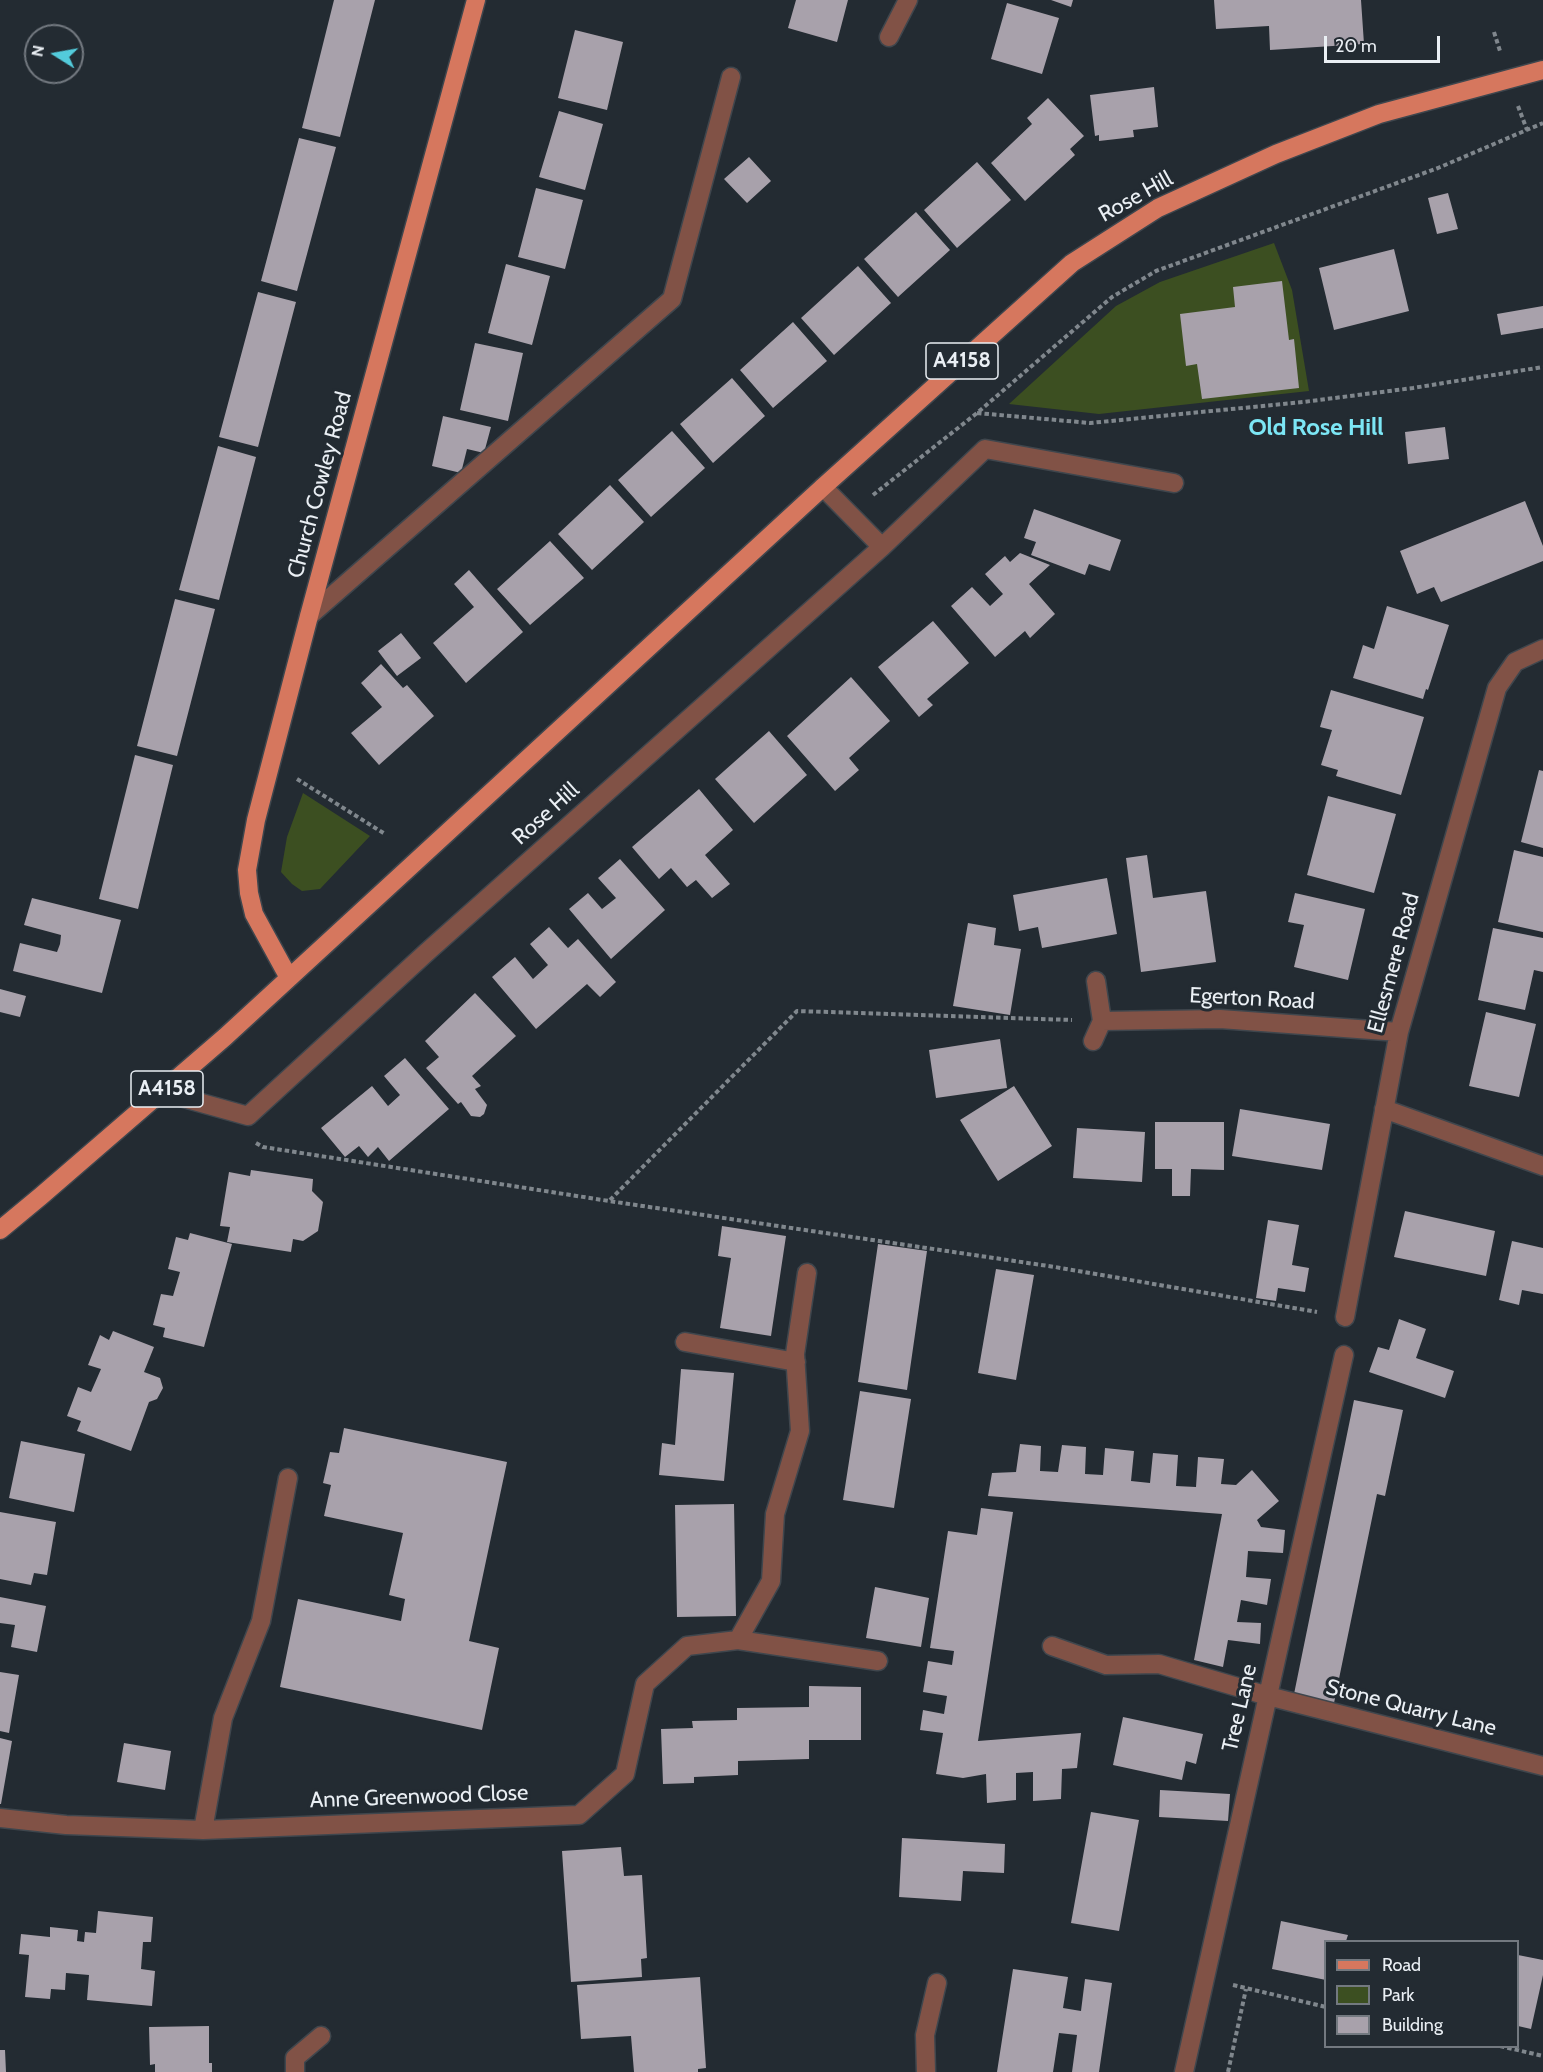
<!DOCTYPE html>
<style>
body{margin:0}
#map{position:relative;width:1543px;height:2072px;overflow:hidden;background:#232b32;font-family:Cabin,sans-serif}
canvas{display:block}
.legend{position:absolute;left:1324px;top:1940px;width:195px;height:108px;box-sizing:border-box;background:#232b32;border:2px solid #737980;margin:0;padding:8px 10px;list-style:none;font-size:18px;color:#eaeff4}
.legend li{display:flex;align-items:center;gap:12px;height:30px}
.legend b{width:30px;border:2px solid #737980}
.north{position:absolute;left:24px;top:24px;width:60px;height:60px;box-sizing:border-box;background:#232b32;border:2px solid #737980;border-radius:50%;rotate:281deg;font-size:16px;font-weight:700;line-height:24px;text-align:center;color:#eaeff4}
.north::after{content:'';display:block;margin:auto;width:21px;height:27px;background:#53cbdb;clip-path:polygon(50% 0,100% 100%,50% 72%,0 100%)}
.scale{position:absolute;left:1324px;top:36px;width:116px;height:27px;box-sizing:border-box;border:3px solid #eaeff4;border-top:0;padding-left:8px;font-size:18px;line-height:21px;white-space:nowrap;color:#eaeff4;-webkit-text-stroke:4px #232b32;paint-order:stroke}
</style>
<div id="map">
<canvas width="1543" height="2072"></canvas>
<ul class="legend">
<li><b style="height:8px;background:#d6775e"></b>Road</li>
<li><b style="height:16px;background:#3c4f21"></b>Park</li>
<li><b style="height:16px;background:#a8a1ab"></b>Building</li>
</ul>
<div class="north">N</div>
<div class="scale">20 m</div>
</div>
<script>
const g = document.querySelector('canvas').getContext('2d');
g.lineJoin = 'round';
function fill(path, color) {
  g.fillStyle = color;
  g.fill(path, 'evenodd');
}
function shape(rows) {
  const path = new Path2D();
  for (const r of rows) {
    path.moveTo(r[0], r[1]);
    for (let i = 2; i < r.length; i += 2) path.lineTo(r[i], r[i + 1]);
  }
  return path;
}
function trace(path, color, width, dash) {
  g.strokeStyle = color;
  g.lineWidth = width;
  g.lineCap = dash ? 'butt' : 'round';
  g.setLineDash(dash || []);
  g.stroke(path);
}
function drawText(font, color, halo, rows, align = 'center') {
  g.font = font + ' Cabin,sans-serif';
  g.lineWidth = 6;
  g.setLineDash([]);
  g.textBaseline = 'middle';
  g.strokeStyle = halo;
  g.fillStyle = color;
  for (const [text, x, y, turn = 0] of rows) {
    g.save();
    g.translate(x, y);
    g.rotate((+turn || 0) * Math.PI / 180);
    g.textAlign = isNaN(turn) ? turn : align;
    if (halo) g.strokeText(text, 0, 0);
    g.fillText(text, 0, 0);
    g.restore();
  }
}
fill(shape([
 [1274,243,1292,290,1309,391,1099,414,1009,404,1116,306,1160,282],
 [303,793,370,836,320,889,302,891,292,884,281,872,287,837]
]), '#3c4f21');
fill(shape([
 [334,0,375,0,340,137,302,128],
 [796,0,848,0,837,42,788,28],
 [1051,0,1073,0,1071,7],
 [1214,0,1361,0,1364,44,1270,50,1269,26,1216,29],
 [1007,3,1059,18,1042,74,991,59],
 [575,30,623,42,607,110,558,98],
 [1154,87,1158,127,1133,130,1134,137,1099,141,1099,135,1095,136,1090,95],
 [1048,98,1084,136,1070,149,1075,155,1025,201,991,163,1032,124,1027,118],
 [559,111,603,124,585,190,539,177],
 [299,138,336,147,297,291,261,281],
 [749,157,771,181,747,203,724,179],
 [977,162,1011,200,957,248,924,210],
 [536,188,583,200,565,269,518,257],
 [1448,193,1458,229,1437,234,1428,198],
 [916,212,950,250,898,297,864,259],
 [1394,249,1409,311,1334,330,1319,268],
 [506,264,550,276,532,345,488,333],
 [858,266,891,303,834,355,801,318],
 [1282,281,1289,340,1294,339,1299,388,1202,399,1197,364,1186,366,1180,314,1235,307,1233,287],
 [258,292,296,302,258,447,219,437],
 [1543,306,1543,328,1501,335,1497,314],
 [793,322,827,361,773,408,740,370],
 [475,343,523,353,508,421,460,410],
 [732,378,765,416,713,463,680,424],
 [443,416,491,427,484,453,467,449,461,473,432,466],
 [1445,427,1449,459,1408,464,1405,432],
 [672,431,705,468,651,517,618,480],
 [218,446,256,457,219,600,179,590],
 [610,485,644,522,592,570,558,534],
 [1525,501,1543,546,1543,561,1441,602,1434,587,1417,594,1400,551],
 [1034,509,1121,540,1110,571,1089,564,1085,575,1031,555,1036,542,1024,538],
 [550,541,584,578,530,625,497,589],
 [1020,553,1050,565,1029,584,1055,614,1030,638,1025,631,995,657,951,606,972,587,990,606,1003,594,985,574,1005,556,1010,562],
 [469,570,523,632,466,683,433,643,474,607,454,584],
 [175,599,215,609,177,756,137,746],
 [1387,606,1449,625,1428,690,1426,689,1423,699,1353,678,1363,645,1374,649],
 [933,621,969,663,927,699,933,705,919,717,878,667],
 [401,633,421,658,397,676,378,651],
 [381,664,403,688,407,685,434,716,379,765,351,733,382,707,361,683],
 [851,677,890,721,849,758,859,770,835,791,787,736],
 [1331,690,1424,717,1401,795,1336,776,1338,770,1321,765,1332,730,1320,727],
 [769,731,807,775,754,823,715,779],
 [135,755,173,765,138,909,99,899],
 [1539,770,1543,771,1543,848,1521,842],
 [699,789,733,830,705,855,730,884,712,898,696,880,687,887,671,868,659,879,632,847],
 [1328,796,1396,814,1374,893,1307,875],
 [1514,850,1543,857,1543,932,1498,922],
 [1147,855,1153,898,1206,891,1216,962,1141,972,1126,858],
 [620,859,665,910,611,959,569,909,588,893,602,909,616,898,598,878],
 [1107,878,1117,934,1042,948,1038,927,1019,931,1013,895],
 [1295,893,1365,909,1348,980,1294,967,1304,925,1288,922],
 [32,898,121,920,102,993,13,971,20,943,57,952,60,944,61,935,24,925],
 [968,923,996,928,994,945,1021,949,1010,1015,953,1006],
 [549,927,568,948,578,939,616,982,600,997,587,984,536,1029,492,977,515,957,533,979,548,965,530,944],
 [1493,928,1543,938,1543,972,1534,970,1525,1010,1478,1000],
 [0,989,26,996,20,1017,0,1012],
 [475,993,516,1036,472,1076,481,1086,475,1089,487,1105,484,1114,480,1117,471,1116,461,1102,458,1104,426,1068,439,1057,425,1041],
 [1486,1012,1536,1024,1519,1097,1469,1086],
 [1000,1039,1007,1088,936,1098,929,1050],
 [405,1058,449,1109,389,1161,378,1147,368,1157,359,1146,345,1157,321,1128,372,1086,388,1106,400,1095,384,1076],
 [1014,1086,1052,1146,998,1181,960,1120],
 [1240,1109,1330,1124,1322,1170,1232,1156],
 [1155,1122,1224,1122,1224,1170,1191,1169,1190,1196,1172,1196,1172,1169,1155,1169],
 [1077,1128,1145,1132,1142,1182,1073,1178],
 [251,1170,313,1179,312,1191,323,1202,318,1231,303,1241,293,1239,291,1252,227,1242,230,1227,220,1226,229,1172,250,1176],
 [1405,1211,1495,1231,1486,1276,1394,1257],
 [1268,1220,1299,1225,1292,1265,1309,1268,1305,1292,1278,1288,1276,1301,1256,1298],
 [722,1226,786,1236,771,1336,720,1328,731,1258,718,1256],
 [190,1233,232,1244,204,1347,163,1337,165,1328,153,1325,161,1294,173,1296,180,1272,168,1269,176,1237,188,1240],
 [1512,1241,1543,1248,1543,1294,1522,1290,1519,1305,1499,1300],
 [878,1244,927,1251,907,1390,858,1382],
 [996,1269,1034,1275,1016,1380,978,1373],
 [1399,1319,1426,1329,1416,1358,1454,1371,1445,1398,1369,1372,1378,1347,1389,1350],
 [113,1331,154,1347,144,1372,160,1378,163,1388,157,1399,149,1402,131,1451,77,1431,81,1421,67,1416,78,1387,91,1392,101,1369,88,1365,100,1335,109,1340],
 [681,1369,734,1373,724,1481,659,1475,662,1443,675,1445],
 [860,1391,911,1399,894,1508,843,1500],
 [1354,1400,1403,1410,1385,1496,1377,1494,1334,1703,1294,1694],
 [344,1428,507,1462,469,1641,499,1648,482,1730,280,1687,298,1599,401,1621,405,1599,389,1595,403,1533,324,1516,331,1485,323,1483,330,1452,339,1453],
 [21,1441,85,1454,74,1512,9,1498],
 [1020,1444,1041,1446,1040,1471,1058,1472,1062,1445,1086,1447,1085,1474,1103,1475,1105,1448,1134,1451,1131,1481,1150,1483,1153,1453,1178,1455,1176,1486,1196,1487,1198,1457,1224,1459,1221,1484,1236,1485,1252,1470,1279,1501,1257,1520,1261,1527,1285,1530,1283,1553,1248,1551,1246,1577,1271,1579,1267,1605,1241,1600,1237,1622,1261,1623,1260,1644,1228,1640,1223,1667,1194,1660,1222,1514,988,1496,992,1473,1016,1472],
 [734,1504,736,1616,677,1617,675,1505],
 [981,1508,1013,1512,978,1741,1081,1733,1077,1768,1062,1769,1061,1799,1033,1801,1033,1772,1016,1773,1016,1800,987,1803,986,1774,963,1778,936,1774,943,1733,920,1730,923,1710,944,1714,947,1696,923,1692,928,1661,952,1665,954,1651,930,1648,948,1531,977,1535],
 [0,1512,56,1522,47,1575,34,1573,31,1585,0,1579],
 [875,1587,929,1598,921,1647,866,1638],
 [0,1597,46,1606,37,1652,11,1647,15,1625,0,1623],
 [0,1672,19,1675,9,1733,0,1731],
 [809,1686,861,1687,861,1740,809,1740,809,1759,738,1761,738,1775,694,1777,694,1783,663,1784,661,1729,693,1728,692,1721,737,1720,737,1708,809,1707],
 [1123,1717,1203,1734,1196,1764,1186,1761,1182,1780,1113,1765],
 [0,1738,12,1741,1,1804,0,1804],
 [124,1743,171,1751,165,1790,117,1782],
 [1160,1790,1230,1794,1228,1821,1159,1817],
 [1091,1812,1139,1820,1119,1931,1071,1923],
 [902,1838,1005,1844,1004,1873,963,1871,961,1901,899,1897],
 [621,1847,624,1876,642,1875,647,1958,641,1959,642,1977,571,1982,562,1851],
 [98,1911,153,1917,151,1942,143,1942,141,1969,155,1971,152,2006,87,2000,89,1975,66,1973,65,1990,51,1989,50,1999,25,1997,29,1955,19,1954,21,1934,50,1937,50,1927,78,1930,77,1941,84,1942,85,1932,96,1933],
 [1281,1921,1348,1935,1346,1941,1326,1942,1326,1980,1272,1969],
 [1518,1955,1543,1960,1543,1975,1531,2029,1518,2026],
 [1013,1969,1068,1977,1063,2008,1081,2011,1085,1979,1112,1983,1099,2072,1072,2072,1077,2035,1059,2033,1053,2072,997,2072],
 [700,1977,706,2068,698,2069,698,2072,634,2072,631,2036,581,2039,577,1985],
 [209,2026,209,2063,212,2063,212,2072,155,2072,155,2064,150,2065,149,2027],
 [0,2050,5,2050,6,2072,0,2072]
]), '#a8a1ab');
const minor = shape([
 [889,37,908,0],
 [823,487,882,547],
 [309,616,672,299,731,77],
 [1102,1021,1220,1019,1399,1032],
 [1093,1041,1102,1021,1096,981],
 [162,1092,248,1116,427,952,882,547,985,449,1174,483],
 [1384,1109,1543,1166],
 [1345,1317,1399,1032,1497,688,1515,662,1543,649],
 [685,1342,796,1362],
 [738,1640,771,1581,775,1514,800,1431,795,1354,807,1273],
 [1052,1646,1106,1665,1159,1664,1268,1696,1543,1766],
 [0,1818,66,1825,203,1830,579,1815,625,1774,645,1684,687,1646,738,1640,878,1661],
 [203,1830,223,1718,261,1621,288,1478],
 [295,2072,295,2058,321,2036],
 [926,2072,925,2035,937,1983],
 [1184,2072,1344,1355]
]);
const major = shape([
 [289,978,254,914,249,893,247,870,256,820,309,616,476,0],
 [0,1230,41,1196,225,1037,823,487,1072,263,1158,208,1276,154,1379,114,1543,70]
]);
trace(minor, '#3f464d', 21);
trace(major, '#3f464d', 21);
trace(shape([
 [1494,32,1500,51],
 [1518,106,1527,130],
 [977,413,1090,423,1303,402,1413,388,1543,367],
 [873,495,977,413,1112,297,1156,271,1438,168,1543,123],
 [297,779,385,834],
 [256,1143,263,1147,609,1201,1055,1267,1317,1312],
 [610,1200,797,1011,1072,1020],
 [1233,1985,1326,2007],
 [1500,2046,1543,2056],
 [1228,2072,1246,1989]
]), '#80878d', 4, [4.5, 3]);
trace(minor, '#815246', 18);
trace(major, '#d6775e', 18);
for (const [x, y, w] of [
 [962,361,72],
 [167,1089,72]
]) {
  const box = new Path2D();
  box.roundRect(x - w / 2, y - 18, w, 36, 4.5);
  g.fillStyle = '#232b32';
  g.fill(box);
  trace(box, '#eaeff4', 1.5);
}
drawText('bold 21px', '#eaeff4', null, [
 ["A4158",962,361],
 ["A4158",167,1089]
]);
drawText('22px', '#eaeff4', '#232b32', [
 ["Rose Hill",1136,197,-29],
 ["Church Cowley Road",320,485,-75],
 ["Rose Hill",546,814,-42],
 ["Ellesmere Road",1394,963,-75],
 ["Egerton Road",1252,999,3],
 ["Tree Lane",1240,1708,-77],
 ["Stone Quarry Lane",1411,1708,14],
 ["Anne Greenwood Close",419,1797,-2]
]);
drawText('bold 24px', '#7ce6f5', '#232b32', [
 ["Old Rose Hill",1316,428]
]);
</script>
